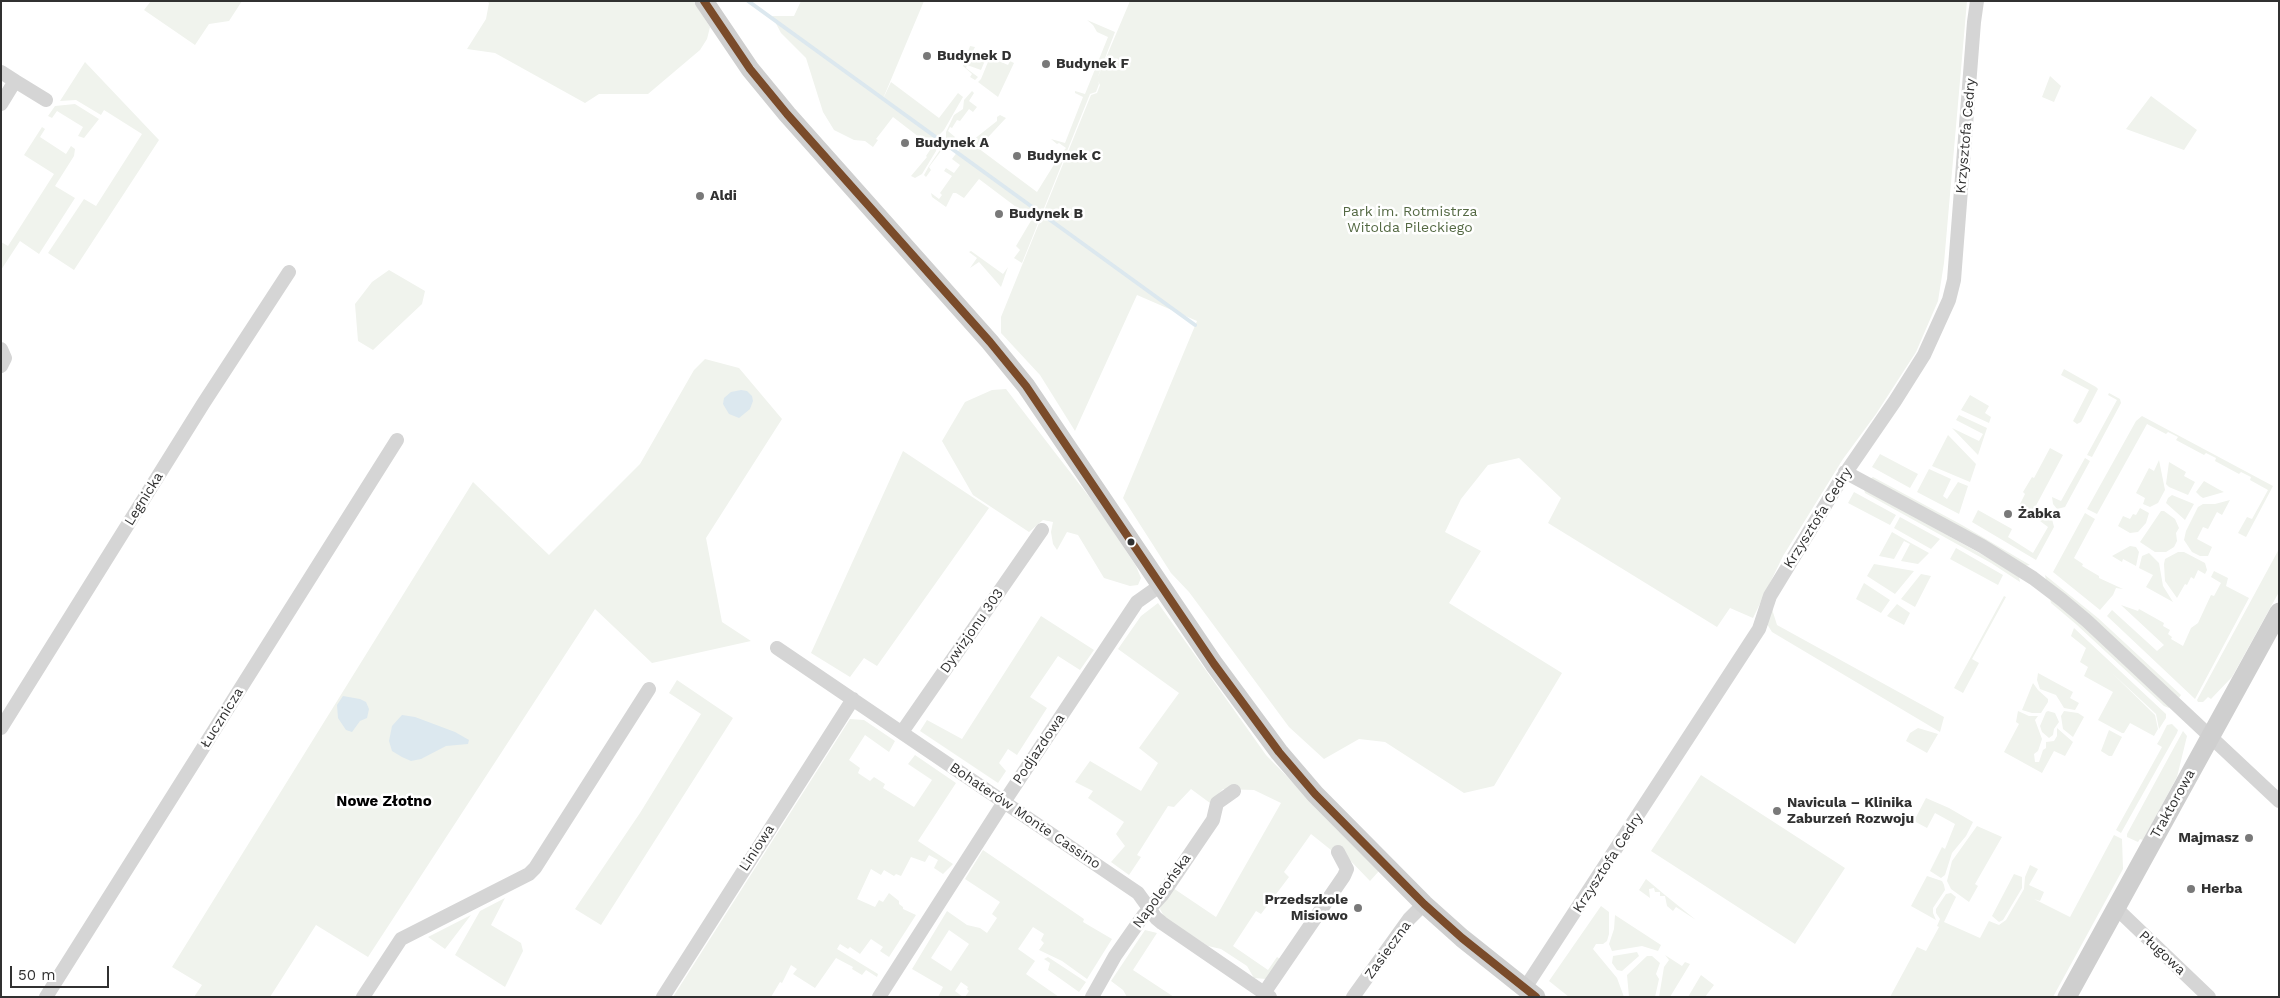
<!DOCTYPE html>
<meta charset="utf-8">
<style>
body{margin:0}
#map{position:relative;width:2280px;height:998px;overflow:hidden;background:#fff;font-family:"Work Sans",sans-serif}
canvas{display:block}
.frame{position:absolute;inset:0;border:2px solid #313131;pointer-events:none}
.scale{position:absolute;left:10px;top:966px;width:99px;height:22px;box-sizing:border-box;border:2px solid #313131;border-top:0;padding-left:6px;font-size:15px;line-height:18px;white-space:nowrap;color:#313131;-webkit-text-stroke:4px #fff;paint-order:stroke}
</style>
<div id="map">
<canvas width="2280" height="998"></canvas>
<div class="frame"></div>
<div class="scale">50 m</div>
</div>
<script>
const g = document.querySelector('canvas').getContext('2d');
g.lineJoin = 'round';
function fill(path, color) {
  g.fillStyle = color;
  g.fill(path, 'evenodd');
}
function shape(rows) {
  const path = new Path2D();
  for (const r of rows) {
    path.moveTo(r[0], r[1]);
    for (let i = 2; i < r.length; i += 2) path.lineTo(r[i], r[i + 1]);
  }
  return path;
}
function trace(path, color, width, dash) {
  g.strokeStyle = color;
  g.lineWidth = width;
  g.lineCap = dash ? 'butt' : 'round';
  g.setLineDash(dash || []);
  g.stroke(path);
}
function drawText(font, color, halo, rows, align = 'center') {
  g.font = font + ' "Work Sans",sans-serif';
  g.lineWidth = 5;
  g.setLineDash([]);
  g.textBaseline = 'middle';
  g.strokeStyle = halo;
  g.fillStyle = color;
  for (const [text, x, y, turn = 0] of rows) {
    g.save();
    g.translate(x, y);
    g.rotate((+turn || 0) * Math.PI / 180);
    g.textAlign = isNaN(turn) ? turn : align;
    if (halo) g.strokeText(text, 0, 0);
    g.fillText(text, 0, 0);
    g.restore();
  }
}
fill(shape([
 [151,1,242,1,229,21,209,24,195,45,144,10],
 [487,1,693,1,710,27,707,39,700,50,648,94,599,94,585,103,495,53,467,49,486,19,489,3],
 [801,1,924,1,882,101,891,82,939,118,958,93,963,97,944,130,937,137,938,142,936,151,922,174,915,178,911,176,927,157,926,156,932,147,893,117,876,139,878,140,873,147,865,141,854,140,834,130,823,112,806,58,781,33,772,16,794,16],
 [1130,1,1967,1,1944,263,1938,301,1916,352,1876,414,1843,459,1783,556,1753,618,1730,608,1717,627,1548,523,1561,498,1519,458,1488,465,1461,499,1445,532,1481,551,1449,603,1562,673,1494,786,1464,793,1385,742,1359,739,1324,759,1289,727,1189,592,1171,573,1123,498,1197,321,1137,295,1075,431,1040,375,1001,333,1001,317,1091,95,1097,93,1100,85,1098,81,1099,84,1096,92,1090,94,1022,263,1014,258,1020,250,1016,246,1032,219,979,179,964,198,956,193,953,193,946,207,932,197,931,193,939,199,942,195,940,193,952,176,944,171,946,168,954,173,960,165,952,159,967,139,973,140,997,121,997,117,1000,115,1006,118,978,148,1037,192,1055,163,1054,162,1066,148,1059,143,1057,144,1051,139,1065,143,1083,97,1075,93,1075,91,1085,94,1108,37,1097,32,1093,25,1087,20,1115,32,1097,79],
 [970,46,975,47,973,51,987,56,981,70,967,65,966,68,978,77,975,80,970,77,972,74,963,66],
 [990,57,1008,65,1010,61,1014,63,998,97,978,82,981,79],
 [85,62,159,140,74,270,48,253,84,199,96,206,142,134,104,110,101,115,76,100,60,101],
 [2050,76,2061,86,2054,102,2042,97],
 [972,91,974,93,969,101,977,107,973,112,969,109,960,121,957,120,952,128,950,127,948,131,955,137,944,152,941,151,929,167,931,170,926,177,924,175,929,166,946,141,946,132,954,115,963,109,964,100],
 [2151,96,2197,130,2184,150,2126,129],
 [75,104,99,119,84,138,78,136,83,127,57,111,52,118,48,116,55,106],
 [42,127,45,129,40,137,66,154,71,146,75,149,74,156,55,186,75,198,39,254,20,241,1,270,1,242,8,246,54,174,24,155],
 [971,251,1003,274,1008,267,1001,287,979,262,970,268,977,258,969,252],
 [389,270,425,291,422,304,373,350,358,341,355,304,372,282],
 [705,359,739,368,782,419,706,538,722,622,751,641,652,663,595,609,368,957,316,925,270,997,194,997,202,985,172,967,473,482,549,555,640,464,694,370],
 [2064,369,2096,387,2098,389,2081,422,2077,424,2073,421,2089,390,2061,375],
 [1006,389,1097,507,1136,566,1141,578,1138,585,1130,586,1104,578,1078,535,1067,532,1057,550,1053,544,1051,532,1053,522,1043,520,1029,532,973,495,942,441,965,402,992,390],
 [2109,393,2120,399,2121,403,2092,457,2087,455,2117,400,2108,395],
 [1970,395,1989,406,1985,413,1991,417,1989,423,1961,410],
 [1959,415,1987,428,1978,455,1952,428,1979,441,1983,434,1956,420],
 [2142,416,2273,486,2246,537,2238,533,2247,517,2252,519,2268,490,2250,480,2251,477,2241,472,2239,474,2215,461,2216,458,2206,453,2204,455,2176,440,2178,437,2168,432,2166,434,2147,424,2097,514,2087,509,2136,421],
 [1948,435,1976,464,1970,482,1932,466],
 [2050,448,2063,455,2031,515,2018,508,2025,494,2023,492,2032,477,2034,478],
 [903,451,989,508,877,666,864,658,850,677,811,653],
 [1880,454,1918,474,1910,488,1872,467],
 [2085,458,2090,461,2065,507,2057,509,2053,504,2052,497,2061,501],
 [2159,460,2165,490,2158,503,2150,507,2143,504,2145,498,2136,493,2149,468,2154,471],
 [2169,462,2186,472,2184,476,2195,482,2188,495,2169,487,2166,484],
 [1929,469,1951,479,1943,496,1947,499,1958,482,1968,486,1959,514,1917,492],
 [1873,477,1962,525,2030,565,2025,566,1870,479],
 [2204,481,2218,489,2224,492,2203,498,2200,496,2196,492],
 [1864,489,1992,560,2019,577,2020,582,1991,563,1865,493],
 [1854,492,1896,515,1890,525,1848,503],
 [2172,495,2194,504,2185,520,2166,503,2168,498],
 [2230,500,2222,515,2217,512,2208,529,2203,527,2197,539,2212,547,2208,556,2200,556,2192,552,2184,540,2186,531,2198,507,2203,504,2215,504],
 [2140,508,2149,513,2146,523,2138,532,2130,533,2118,526,2123,516,2130,519,2133,514,2136,515],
 [1978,510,2012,529,2008,537,2033,553,2048,527,2040,521,2044,518,2052,519,2054,527,2036,560,1972,522],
 [2161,511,2164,511,2175,519,2179,528,2176,533,2177,541,2174,547,2166,552,2155,552,2140,542],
 [2085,513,2095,519,2074,558,2083,564,2082,566,2099,576,2099,578,2123,589,2116,588,2113,595,2100,610,2053,572],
 [1900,517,1940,539,1931,549,1894,528],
 [1892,532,1911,543,1929,553,1918,564,1901,561,1910,544,1904,541,1894,559,1879,556],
 [2130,546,2136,547,2139,552,2136,566,2123,559,2122,562,2112,556],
 [1956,548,2003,575,1998,585,1950,559],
 [2279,549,2279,592,2232,677,2211,699,2208,697,2203,702,2198,702,2197,700],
 [2178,552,2184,552,2205,563,2207,570,2205,574,2198,570,2194,579,2191,577,2187,585,2185,584,2177,598,2165,581,2164,564,2165,559],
 [2149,553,2159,563,2163,586,2173,602,2146,587,2153,575,2139,568,2142,556],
 [1874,564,1914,571,1895,594,1867,576],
 [2214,571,2228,578,2226,586,2249,598,2195,699,2107,616,2112,610,2157,651,2164,645,2121,605,2138,611,2139,609,2164,623,2163,626,2170,630,2168,634,2172,637,2171,639,2183,646,2191,628,2198,623,2211,595,2214,596,2221,583,2211,577],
 [1921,574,1931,576,1915,607,1901,599],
 [2045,575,2098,618,2181,695,2179,698,2046,580],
 [1864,583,1890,600,1881,613,1856,599],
 [2004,596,2006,597,1972,659,1979,663,1963,693,1954,688],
 [2050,599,2077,620,2169,706,2169,708,2164,706,2077,625,2051,603],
 [1158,603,1266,755,1379,871,1370,881,1343,853,1336,854,1311,834,1284,872,1289,877,1261,914,1256,911,1233,946,1268,970,1277,957,1280,959,1266,979,1254,978,1247,966,1221,949,1208,946,1165,918,1160,909,1161,903,1173,888,1216,917,1281,803,1254,790,1223,789,1210,803,1191,789,1174,807,1168,806,1137,855,1141,857,1129,875,1111,862,1125,846,1116,834,1124,822,1088,798,1093,791,1075,782,1090,761,1141,791,1158,763,1139,748,1179,693,1118,649,1141,616],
 [1897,604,1910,613,1904,625,1887,616],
 [1772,609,1777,625,1944,717,1940,732,1772,632,1767,624],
 [1041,616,1094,650,1080,670,1058,656,1030,697,1047,708,1017,755,1008,749,999,763,1006,771,998,783,920,731,927,720,962,739],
 [2074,628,2166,714,2166,718,2159,729,2156,714,2112,673,2155,715,2158,729,2154,736,2130,723,2124,733,2122,733,2098,720,2113,692,2084,676,2088,667,2080,662,2086,648,2071,636],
 [2038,673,2073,692,2070,698,2079,703,2075,710,2064,708,2056,695,2040,689,2037,680],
 [677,680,733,718,601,925,575,909,640,813,701,714,669,693],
 [2033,683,2038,690,2048,699,2048,702,2041,713,2032,713,2022,710],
 [2018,711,2029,716,2038,716,2035,720,2042,739,2038,751,2034,754,2035,762,2039,762,2043,750,2046,748,2046,742,2054,741,2057,736,2057,728,2073,742,2065,756,2054,751,2042,773,2004,752,2019,724,2016,722],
 [2048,711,2055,713,2059,722,2054,729,2053,735,2049,738,2042,732,2040,726,2046,712],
 [2064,711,2078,713,2084,717,2073,737,2063,729,2061,716],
 [850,719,864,720,895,741,889,752,865,735,849,760,860,768,858,773,870,781,874,777,885,784,883,788,914,807,932,780,908,764,915,755,956,783,918,841,953,864,943,874,934,868,938,860,929,855,925,862,911,857,901,876,896,874,894,876,884,870,881,875,871,869,857,899,875,907,879,900,883,902,889,893,899,901,899,904,903,907,903,909,916,915,889,957,880,951,883,947,871,939,860,954,850,947,848,949,840,944,837,949,878,974,877,977,866,970,862,975,852,969,853,967,836,958,815,988,793,974,797,969,791,965,782,983,780,982,771,997,673,997],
 [2172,724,2178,730,2177,733,2121,833,2116,830,2162,747,2157,744,2160,739,2167,725],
 [1918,728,1938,734,1927,753,1906,741,1910,733],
 [2109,730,2122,737,2112,756,2109,756,2101,751],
 [2183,731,2187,736,2177,777,2143,840,2140,839,2138,842,2127,837,2127,834],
 [1701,775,1845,868,1795,944,1651,851],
 [1926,798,1949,808,1973,822,1966,836,1952,853,1945,875,1941,878,1930,871,1942,847,1945,849,1955,824,1935,813,1927,828,1914,821],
 [1977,826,2002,837,1975,884,1978,886,1969,902,1951,889,1947,881,1952,861],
 [2114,835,2122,839,2123,869,2053,997,1890,997,1917,947,1926,951,1939,927,1937,926,1940,919,1936,913,1936,909,1946,894,1951,893,1956,897,1944,922,1980,938,1989,921,1999,925,2006,920,2024,889,2025,877,2030,865,2038,869,2029,885,2044,892,2040,901,2034,899,2070,917],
 [983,850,1084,919,1083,922,1112,939,1087,979,1062,961,1039,950,1044,943,1041,940,1044,934,1033,927,1018,949,1035,961,1026,974,1059,997,965,997,969,991,967,989,968,987,961,982,955,991,963,997,938,997,943,987,912,969,947,911,967,925,980,928,987,933,997,918,992,914,1000,902,965,879],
 [949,930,969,944,951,971,931,958],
 [2014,874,2022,877,2022,888,2003,920,1999,922,1992,916],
 [1927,876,1942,881,1944,885,1945,890,1933,908,1933,913,1936,920,1911,906],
 [1646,879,1665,895,1696,920,1676,907,1673,911,1667,906,1665,896,1660,896,1660,892,1655,892,1654,888,1649,889,1650,898,1639,890],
 [505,898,491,925,521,943,523,951,505,987,455,955,480,911],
 [1601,906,1609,912,1609,934,1607,941,1603,944,1596,944,1593,949,1617,978,1624,997,1569,997,1549,981],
 [471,915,445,949,428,937],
 [1615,915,1661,945,1658,951,1642,946,1612,951,1609,944,1614,929],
 [1145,930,1157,933,1133,970,1174,997,1127,997,1123,990,1111,981],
 [1637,952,1639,956,1622,971,1617,970,1612,963,1613,956],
 [1665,955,1682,966,1685,962,1690,964,1670,997,1659,997,1664,967,1669,960],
 [1647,956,1652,956,1660,963,1656,974,1659,979,1655,997,1629,997,1627,975],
 [1048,957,1086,982,1079,992,1048,970,1050,963,1044,959],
 [1701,975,1714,985,1705,997,1688,997]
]), '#f0f3ed');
fill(shape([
 [741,390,747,391,752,396,753,401,750,409,739,418,729,414,723,404,724,398,731,392],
 [343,696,360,699,366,702,369,709,367,718,360,721,352,732,346,730,338,718,337,705],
 [402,715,415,717,455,732,469,740,468,744,446,746,421,759,411,761,402,757,392,751,389,741,392,726]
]), '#dce8ef');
trace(shape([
 [748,1,1195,325]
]), '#dce8ef', 4);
trace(shape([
 [1,72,15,81,1,104],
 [15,81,46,100],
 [1,349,5,358,1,366],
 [1845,472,1982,546,2033,578,2062,600,2087,621,2279,801],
 [777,648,1138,893,1156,918,1162,923,1270,997],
 [1,728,203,404,289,272],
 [902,732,1042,530],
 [2116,908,2209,997],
 [1525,988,1759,629,1770,596,1840,481,1895,401,1924,355,1949,300,1954,280,1974,22,1977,1],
 [1264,993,1344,876,1347,869,1338,852],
 [46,997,397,440],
 [363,997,401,939,529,874,535,868,649,689],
 [663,997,853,699],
 [879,997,1004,802,1137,602,1161,585],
 [1092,997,1115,956,1143,916,1162,895,1213,820,1217,803,1234,791],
 [1353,997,1409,919,1424,904]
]), '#d5d5d5', 14);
trace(shape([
 [704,1,750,69,787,114,990,342,1026,386,1214,664,1279,752,1315,794,1424,904,1462,938,1536,997],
 [2067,997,2279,612]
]), '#cfcfcf', 19);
trace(shape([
 [704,1,750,69,787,114,990,342,1026,386,1214,664,1279,752,1315,794,1424,904,1462,938,1536,997]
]), '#7a4b2a', 8);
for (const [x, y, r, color] of [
 [927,56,5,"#797979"],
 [1046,64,5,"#797979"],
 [905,143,5,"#797979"],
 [1017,156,5,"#797979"],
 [700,196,5,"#797979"],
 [999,214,5,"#797979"],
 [2008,514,5,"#797979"],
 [1131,542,4.5,"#313131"],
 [1777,811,5,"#797979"],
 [2249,838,5,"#797979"],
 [2191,889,5,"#797979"],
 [1358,908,5,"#797979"]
]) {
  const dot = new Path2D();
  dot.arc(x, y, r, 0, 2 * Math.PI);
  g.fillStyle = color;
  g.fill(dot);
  trace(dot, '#fff', 2);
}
drawText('bold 14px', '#313131', '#fff', [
 ["Budynek D",937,56],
 ["Budynek F",1056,64],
 ["Budynek A",915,143],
 ["Budynek C",1027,156],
 ["Aldi",710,196],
 ["Budynek B",1009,214],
 ["Żabka",2018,514],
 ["Navicula – Klinika",1787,803],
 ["Zaburzeń Rozwoju",1787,819],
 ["Majmasz",2239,838,"right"],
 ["Herba",2201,889],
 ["Przedszkole",1348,900,"right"],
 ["Misiowo",1348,916,"right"]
], 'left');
drawText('14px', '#313131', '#fff', [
 ["Krzysztofa Cedry",1966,136,-85],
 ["Legnicka",144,499,-58],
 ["Krzysztofa Cedry",1818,518,-58],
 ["Dywizjonu 303",972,631,-55],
 ["Łucznicza",222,718,-58],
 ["Podjazdowa",1039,749,-56],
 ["Traktorowa",2173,804,-61],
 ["Bohaterów Monte Cassino",1025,816,34],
 ["Liniowa",757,848,-57],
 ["Krzysztofa Cedry",1608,863,-57],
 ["Napoleońska",1162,891,-54],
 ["Zasieczna",1388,950,-54],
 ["Pługowa",2162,953,43]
]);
drawText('14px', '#546943', '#fff', [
 ["Park im. Rotmistrza",1410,212],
 ["Witolda Pileckiego",1410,228]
]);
drawText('bold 15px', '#000', '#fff', [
 ["Nowe Złotno",384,802]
]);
</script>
